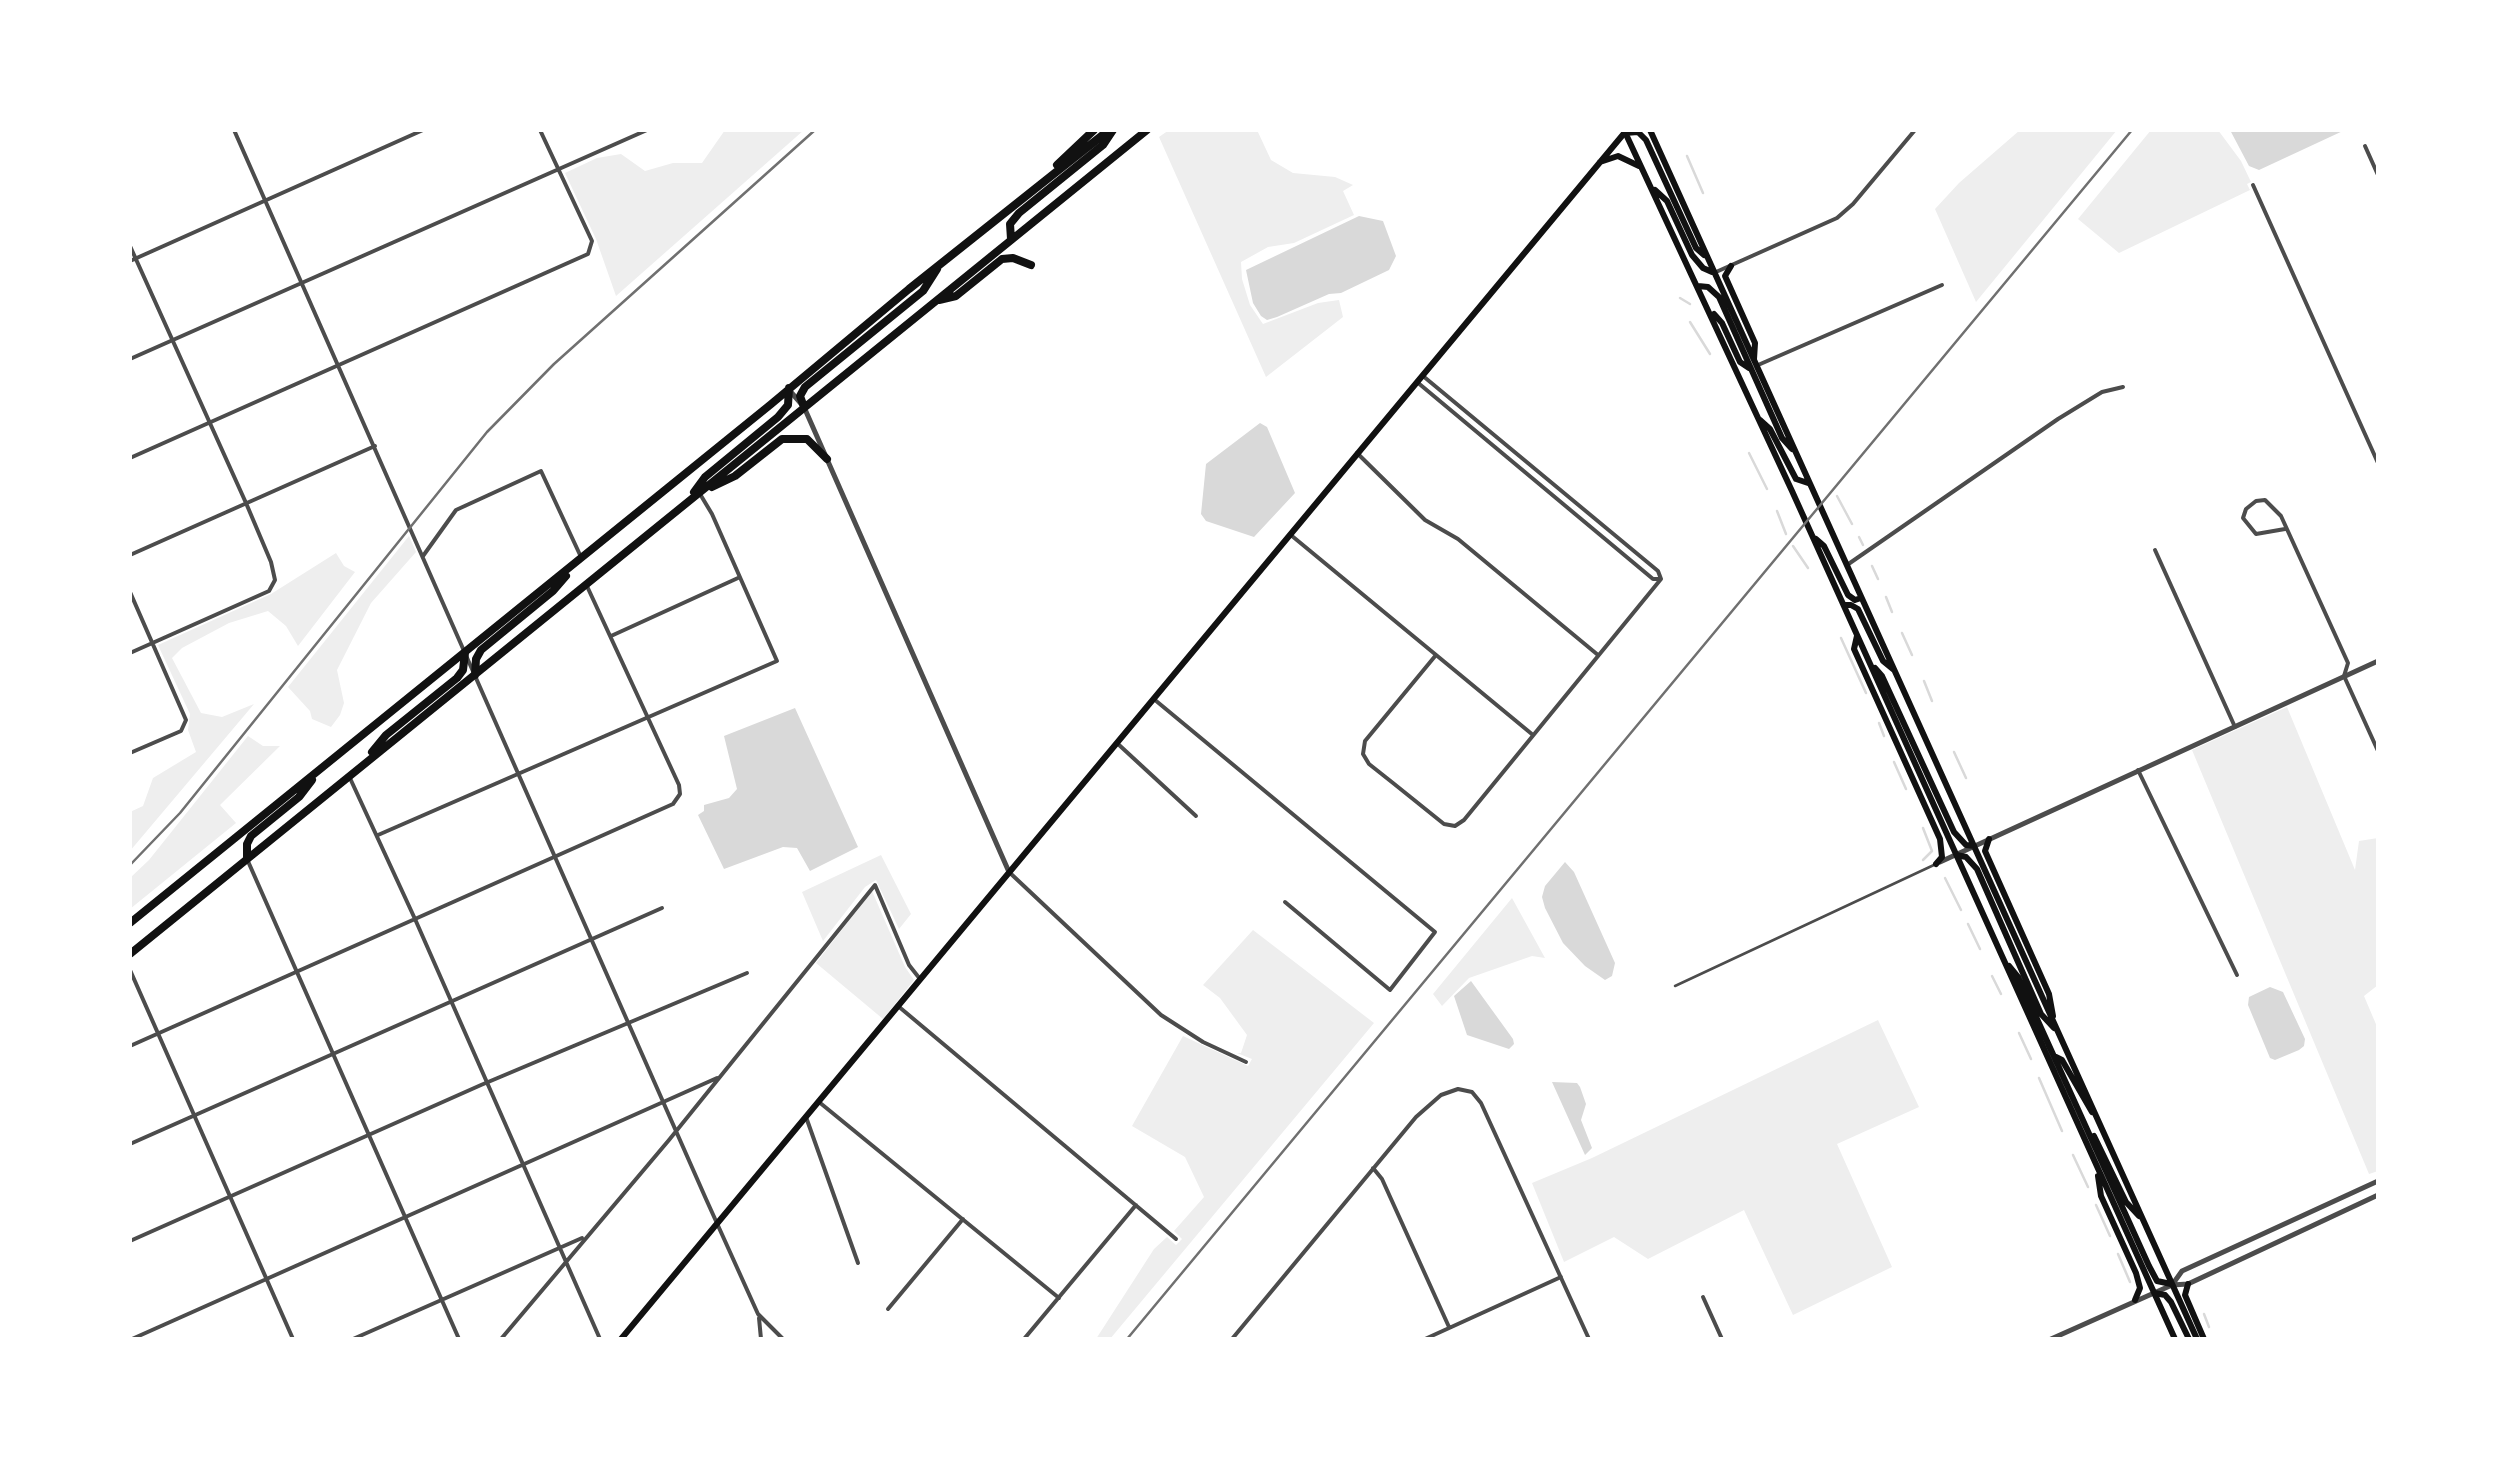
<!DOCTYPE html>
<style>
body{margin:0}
#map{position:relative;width:2508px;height:1469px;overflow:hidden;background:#fff;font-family:Poppins,sans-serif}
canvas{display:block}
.frame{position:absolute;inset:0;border:132px solid #fff;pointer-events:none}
</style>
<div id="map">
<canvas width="2508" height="1469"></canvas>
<div class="frame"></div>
</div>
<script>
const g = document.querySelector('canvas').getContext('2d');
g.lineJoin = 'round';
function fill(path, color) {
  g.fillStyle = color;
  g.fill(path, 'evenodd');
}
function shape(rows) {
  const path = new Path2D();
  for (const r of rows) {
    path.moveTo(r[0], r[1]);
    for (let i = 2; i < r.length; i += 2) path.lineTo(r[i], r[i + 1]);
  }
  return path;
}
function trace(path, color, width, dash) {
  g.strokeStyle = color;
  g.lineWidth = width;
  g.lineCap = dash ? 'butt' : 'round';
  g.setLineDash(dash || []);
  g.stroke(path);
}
fill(shape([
 [725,130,804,130,616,296,596,239,565,173,597,158,621,154,645,171,673,163,702,163],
 [1169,130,1257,130,1271,160,1293,173,1335,177,1353,185,1343,191,1354,215,1294,243,1268,247,1241,262,1242,279,1250,305,1263,324,1318,303,1339,300,1343,317,1266,377,1159,137],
 [2020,130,2117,130,1976,302,1935,209,1959,183],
 [2151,130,2218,130,2241,161,2251,182,2247,184,2250,190,2119,253,2078,219],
 [409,536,416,552,371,603,337,670,344,703,340,715,331,727,312,719,310,711,288,687],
 [336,553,344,566,355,572,298,646,286,626,268,611,229,623,182,648,172,658,201,713,222,717,254,704,130,851,130,812,143,806,153,778,196,752,188,730,190,714,158,645,271,594],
 [2287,707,2355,870,2359,841,2378,838,2378,985,2364,996,2378,1029,2378,1171,2369,1174,2192,750],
 [248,736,263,746,280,746,220,805,236,823,130,909,130,878,149,860],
 [881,855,911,914,899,929,876,880,865,887,823,941,802,892],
 [872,891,905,967,914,980,883,1019,816,963],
 [1512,898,1545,958,1532,956,1469,978,1442,1006,1433,994],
 [1253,930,1374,1023,1110,1339,1096,1339,1154,1249,1167,1237,1176,1245,1182,1239,1174,1231,1204,1197,1185,1157,1132,1126,1183,1036,1248,1066,1252,1059,1237,1053,1241,1053,1247,1035,1220,998,1203,985],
 [1878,1020,1919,1107,1837,1144,1892,1267,1793,1315,1744,1210,1648,1259,1614,1237,1564,1262,1532,1183,1592,1158]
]), '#eee');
fill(shape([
 [2230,130,2345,130,2259,170,2249,166],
 [1359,216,1383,221,1396,256,1389,270,1341,293,1329,294,1277,317,1267,320,1261,316,1253,303,1246,270],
 [1260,423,1267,427,1295,493,1254,537,1206,521,1201,514,1206,464],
 [795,708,858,847,810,871,797,848,783,847,724,869,698,815,704,811,704,805,729,798,737,789,724,736],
 [1565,862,1574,872,1615,963,1612,976,1605,980,1585,966,1563,943,1545,908,1542,897,1545,886],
 [1471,981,1513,1039,1514,1044,1509,1049,1467,1035,1454,996],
 [2270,987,2283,992,2305,1039,2304,1046,2299,1050,2275,1060,2270,1058,2248,1005,2249,997],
 [1552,1082,1577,1083,1580,1087,1586,1104,1581,1120,1592,1148,1585,1155]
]), '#d9d9d9');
trace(shape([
 [1687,156,1703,193],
 [1680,298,1690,304],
 [1690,322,1710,354],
 [1749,453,1767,489],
 [1837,496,1852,524],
 [1777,511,1786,534],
 [1859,537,1863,545],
 [1793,546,1808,568],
 [1872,566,1878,579],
 [1886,597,1892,612],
 [1902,633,1912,655],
 [1841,638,1866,693],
 [1924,681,1932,701],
 [1879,723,1884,736],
 [1954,752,1966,778],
 [1894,762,1906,789],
 [1923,860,1932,851,1923,828],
 [1945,878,1961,910],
 [1968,924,1980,949],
 [1992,976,2001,994],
 [2019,1033,2031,1059],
 [2039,1078,2062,1131],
 [2073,1155,2088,1187],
 [2096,1205,2110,1236],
 [2118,1254,2130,1282],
 [2204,1314,2209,1327]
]), '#d9d9d9', 2.5);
trace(shape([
 [1675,986,1936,864]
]), '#4c4c4c', 2.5);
trace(shape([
 [234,130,706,1199,758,1314,783,1339],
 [2365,146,2378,175],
 [2253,185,2378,463],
 [130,246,246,503,271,562,275,580,269,591,130,653],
 [130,261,423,130],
 [1716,272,1837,218,1853,204,1915,130],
 [130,359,647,130],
 [1758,365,1942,285],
 [1423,376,1658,571,1661,579],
 [1417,382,1653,579,1661,579],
 [1357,453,1425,520,1458,539,1598,655],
 [130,458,588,254,592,241,540,130],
 [2285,529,2256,534,2243,518,2246,509,2256,501,2265,500,2281,516,2348,663,2344,676,2378,751],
 [1292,536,1533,735],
 [2155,550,2235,727],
 [130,555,375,446],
 [423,556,456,510,541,471,581,557],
 [1847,565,2058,419,2102,392,2123,387],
 [130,592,186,720,181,731,130,753],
 [611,636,738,578],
 [1436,655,1365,741,1363,754,1369,764,1393,783,1444,824,1455,826,1464,820,1661,579],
 [1155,700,1435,932,1390,990,1285,902],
 [1118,744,1196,816],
 [2138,770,2237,975],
 [349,776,415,919,600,1339],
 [378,835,777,661,712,514,700,494],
 [247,859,459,1339],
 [1009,872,1161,1015,1203,1042,1246,1062],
 [130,970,293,1339],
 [898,1006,1176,1239],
 [130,1046,673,804,680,794,679,785,586,584],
 [819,1102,1059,1298],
 [806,1117,858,1263],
 [130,1144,662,908],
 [1373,1168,1382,1179,1449,1327],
 [130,1241,481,1085,747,973],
 [1703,1297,1722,1339],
 [888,1309,963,1219],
 [759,1318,761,1339],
 [132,1339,717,1078],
 [353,1339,582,1238],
 [501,1339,669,1140,875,885,909,965,920,979],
 [1024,1339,1136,1205],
 [1232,1339,1416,1117,1441,1095,1458,1089,1472,1092,1481,1103,1589,1339],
 [1425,1339,1561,1277]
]), '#4c4c4c', 4);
trace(shape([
 [790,391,804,407,1009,872],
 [1940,862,2378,661],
 [2172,1285,2182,1271,2378,1181],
 [2051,1339,2172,1285,2188,1284,2378,1195]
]), '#4c4c4c', 5);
trace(shape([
 [1600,162,1618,156,1639,166],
 [621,1339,1626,131]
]), '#111', 6);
trace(shape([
 [1624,130,1792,491,2175,1339],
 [1650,130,2197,1339],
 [1625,133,1638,132,1646,140,1696,248,1704,255],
 [1655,190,1667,201,1692,255,1703,268,1712,272],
 [1731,266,1725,276,1755,343,1754,359],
 [1698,286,1708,287,1719,297,1782,438,1792,449],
 [1714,314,1722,323,1740,362,1749,368],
 [1760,420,1770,429,1796,479,1808,483],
 [1816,539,1824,546,1848,595,1855,600,1861,598],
 [1844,605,1851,605,1858,609,1883,661,1894,670],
 [1857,636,1854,649,1940,839,1942,857,1936,864],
 [1875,668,1882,676,1954,832,1966,845,1974,846],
 [1989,839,1985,851,2049,994,2053,1016],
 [1957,855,1966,857,1977,869,2041,1014,2054,1028],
 [2009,966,2018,977,2149,1266,2157,1281,2171,1284],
 [2056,1057,2062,1060,2092,1112],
 [2094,1136,2126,1202,2139,1216],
 [2098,1176,2101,1196,2136,1273,2140,1288,2135,1300],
 [2188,1284,2185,1295,2204,1339],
 [2155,1293,2165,1295,2171,1302,2189,1339]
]), '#111', 6);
trace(shape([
 [1057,165,1094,130],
 [1011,239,1010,224,1019,213,1103,145,1113,130],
 [939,300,956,296,1002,259,1013,258,1031,265],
 [804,407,800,396,805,387,923,291,937,269],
 [712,487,735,476,782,439,807,439,827,459],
 [694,492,705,477,778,417,788,405,789,388],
 [475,675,476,659,481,650,553,591,566,576],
 [372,752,386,735,457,678,463,670,465,653],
 [247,859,247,844,251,836,299,797,312,780],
 [130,923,770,405,909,289,1109,130],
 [130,954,1147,130]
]), '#111', 8);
trace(shape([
 [130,865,180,813,487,432,554,364,815,130],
 [1127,1339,2132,130]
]), '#707070', 2.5);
</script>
